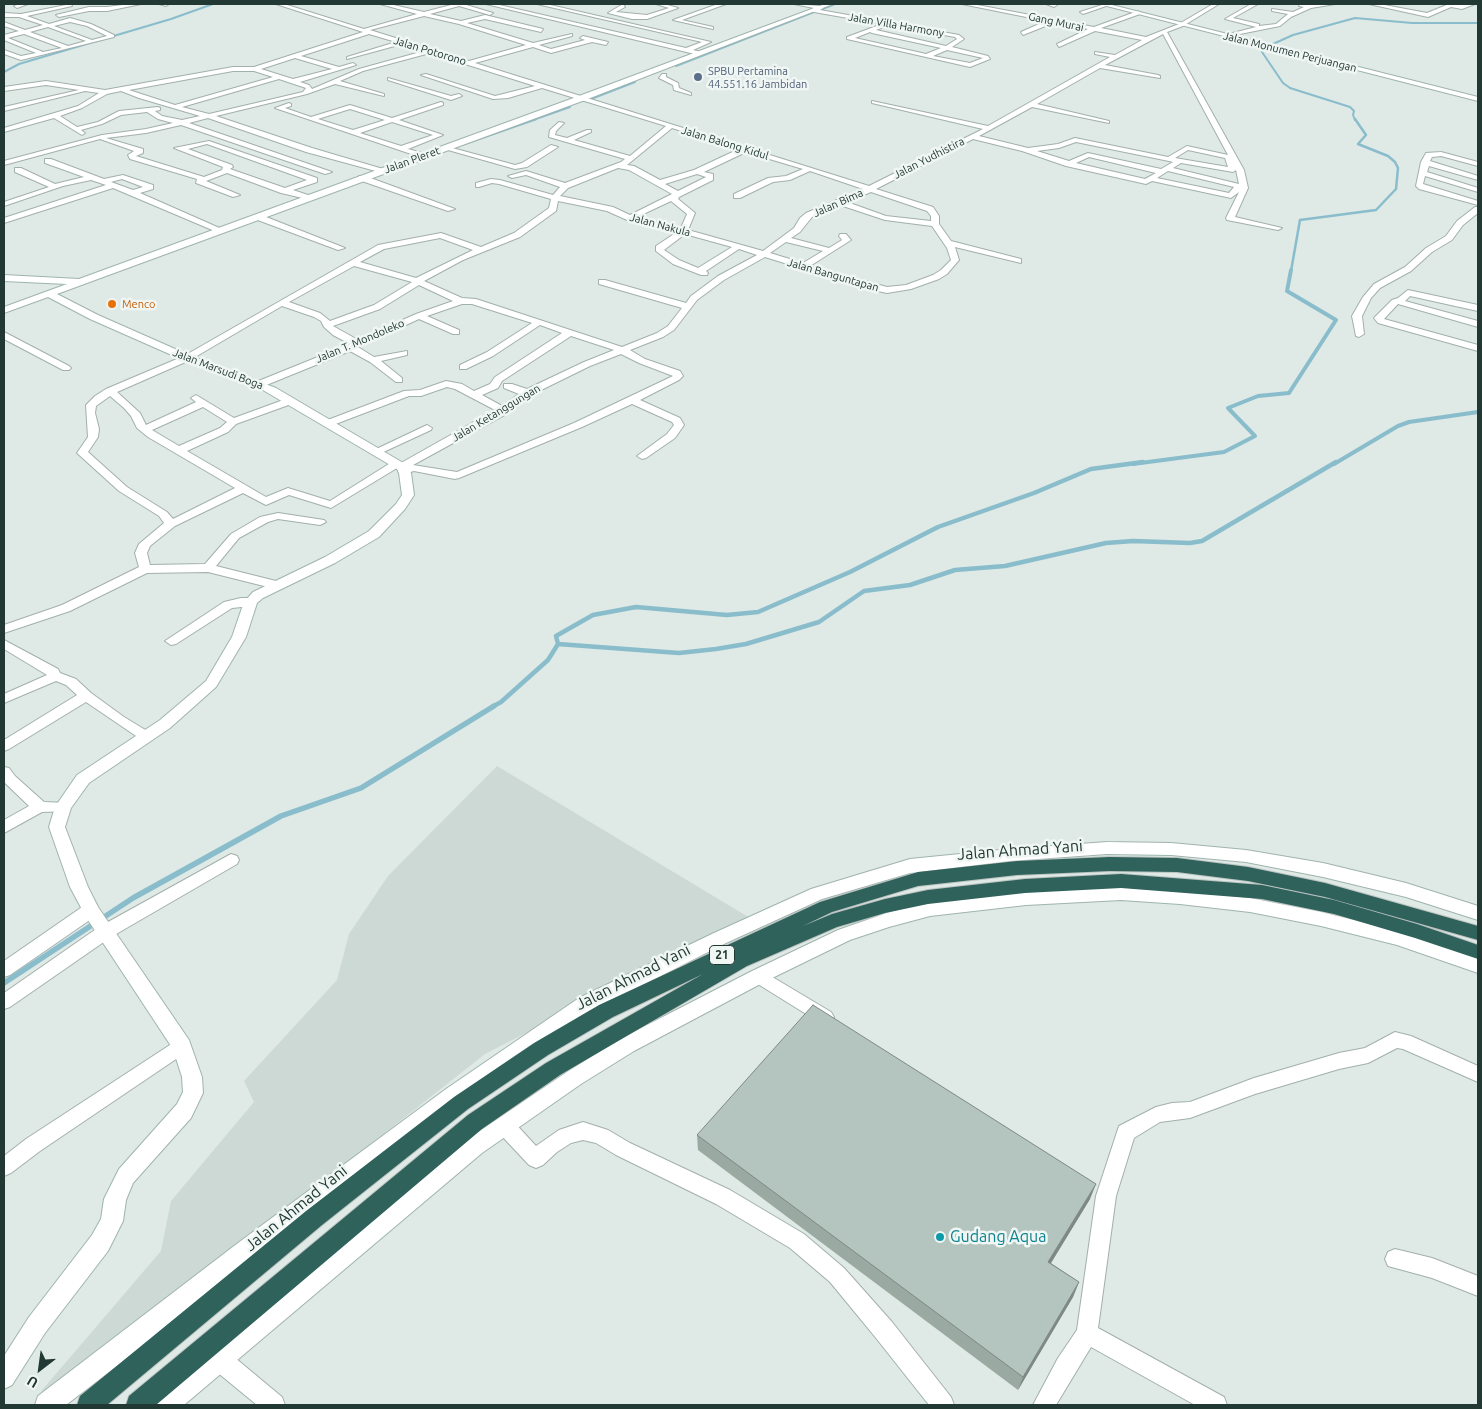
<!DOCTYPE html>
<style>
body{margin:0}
#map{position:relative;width:1482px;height:1409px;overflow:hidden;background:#dfe9e5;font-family:Ubuntu,sans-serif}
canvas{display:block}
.frame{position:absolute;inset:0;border:5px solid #213833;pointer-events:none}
.north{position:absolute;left:15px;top:1344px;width:50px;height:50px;-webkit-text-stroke:4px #eff6f3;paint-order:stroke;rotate:210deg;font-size:14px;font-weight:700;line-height:20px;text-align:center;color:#213833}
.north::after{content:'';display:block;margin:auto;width:18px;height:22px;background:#213833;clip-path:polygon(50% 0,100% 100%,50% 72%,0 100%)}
</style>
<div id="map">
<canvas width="1482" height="1409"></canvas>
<div class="frame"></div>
<div class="north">U</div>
</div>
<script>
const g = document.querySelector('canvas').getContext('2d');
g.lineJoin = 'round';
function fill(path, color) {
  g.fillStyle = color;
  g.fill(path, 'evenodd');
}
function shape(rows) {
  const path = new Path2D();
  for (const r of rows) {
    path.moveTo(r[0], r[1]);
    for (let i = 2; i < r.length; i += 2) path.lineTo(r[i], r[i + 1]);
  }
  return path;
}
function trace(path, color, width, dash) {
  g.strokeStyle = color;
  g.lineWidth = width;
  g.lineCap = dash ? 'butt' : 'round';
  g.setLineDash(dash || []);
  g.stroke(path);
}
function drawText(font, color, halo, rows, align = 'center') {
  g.font = font + ' Ubuntu,sans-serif';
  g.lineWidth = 5;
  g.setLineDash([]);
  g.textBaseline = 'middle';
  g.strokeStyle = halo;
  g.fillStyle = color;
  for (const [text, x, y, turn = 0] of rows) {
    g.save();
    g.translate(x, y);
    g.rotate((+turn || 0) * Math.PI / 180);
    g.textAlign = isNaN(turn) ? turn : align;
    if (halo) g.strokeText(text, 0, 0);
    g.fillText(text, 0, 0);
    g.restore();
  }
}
fill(shape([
 [497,766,750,918,485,1054,40,1405,33,1405,43,1389,161,1251,171,1201,254,1102,244,1081,337,980,349,934,388,876]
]), '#cdd9d4');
trace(shape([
 [820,10,835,4],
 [676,66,814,12],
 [4,72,19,64,171,19,213,4],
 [591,99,635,82],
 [533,120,570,107],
 [1355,120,1353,115,1354,111,1350,107,1290,88,1283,83,1262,52,1264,48,1293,35,1355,18,1412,23,1478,23]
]), '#89bdcc', 2);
trace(shape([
 [464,144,536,119],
 [1291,271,1300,220,1376,210,1396,189,1398,168,1395,162,1388,156,1358,144,1366,135,1355,119]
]), '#89bdcc', 2.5);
trace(shape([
 [1133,464,1224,452,1255,436,1228,408,1258,396,1289,393,1336,320,1287,291,1291,270],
 [1334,464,1398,426,1409,422,1478,412]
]), '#89bdcc', 4);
trace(shape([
 [558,644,679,653,716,649,746,644,819,622,864,591,910,585,955,570,1005,566,1106,543,1133,541,1190,543,1202,541,1336,462],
 [492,707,501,702,548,660,558,644,556,636,593,615,636,607,727,615,758,612,850,572,938,527,1034,493,1091,469,1143,462]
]), '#89bdcc', 4.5);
trace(shape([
 [4,983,133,898,281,816,361,788,494,706]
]), '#89bdcc', 5.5);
const street = shape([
 [20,4,28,4,17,8,14,6,20,4],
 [71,4,72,6,27,16,49,24,70,18,91,24,114,35,114,37,21,60,4,54,4,50,21,56,36,53,4,40,4,35,19,31,4,26,4,22,25,30,43,25,19,17,4,17,4,13,21,14,71,4],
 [70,22,87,26,107,36,92,40,54,26,70,22],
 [48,27,86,41,68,46,30,32,48,27],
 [24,34,62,48,43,52,8,38,24,34],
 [130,4,141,4,107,11,89,11,59,17,56,15,89,7,107,7,130,4],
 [159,4,169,4,166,6,159,4],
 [276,4,284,4,364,29,417,14,380,4,389,4,424,12,455,4,463,4,493,13,490,15,459,6,430,14,461,21,485,15,543,29,541,32,485,19,467,23,533,43,572,34,572,36,539,45,551,49,585,40,580,38,583,36,608,42,606,45,592,42,551,53,533,47,475,63,869,186,983,129,872,103,872,101,988,126,1110,57,1095,54,1095,52,1115,55,1142,40,1095,31,1059,47,1057,44,1088,29,1053,23,1023,35,1021,32,1046,21,962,4,972,4,1094,27,1138,11,1140,14,1101,28,1146,37,1179,24,1213,4,1219,4,1183,26,1167,32,1244,170,1248,188,1235,217,1282,228,1278,230,1227,220,1226,218,1239,192,1231,198,1152,181,1146,184,1066,166,1022,151,973,139,876,189,933,207,939,216,939,224,951,241,1021,259,1021,263,955,247,959,260,947,274,939,279,911,289,887,293,864,288,765,257,724,280,697,300,674,330,663,337,630,350,645,359,680,371,683,376,679,380,640,400,680,418,684,425,675,438,646,458,642,459,637,456,667,434,674,425,672,422,632,404,582,427,459,478,455,479,414,471,403,474,399,473,397,468,331,508,289,495,266,505,243,493,175,526,150,546,147,553,150,565,205,564,231,534,260,517,278,513,324,520,326,522,320,525,278,519,268,522,239,538,216,566,280,582,282,585,280,588,276,589,208,572,147,573,70,611,4,633,4,625,62,605,139,567,135,553,139,544,164,523,159,516,119,491,77,453,88,437,86,405,95,396,106,389,184,356,378,245,441,233,481,247,514,233,549,208,551,199,499,184,492,183,479,187,476,187,476,183,491,179,500,180,553,195,560,187,526,175,512,178,508,176,526,171,565,183,621,162,625,159,549,137,550,130,559,122,564,123,556,131,555,135,567,138,587,130,591,130,591,132,574,140,630,156,666,126,542,88,508,98,493,99,421,75,426,74,495,96,535,86,430,53,363,71,340,81,384,94,384,96,335,84,307,94,216,116,312,148,383,169,383,173,306,152,208,118,189,123,332,172,325,174,181,125,146,133,106,138,143,149,143,153,136,156,204,177,222,170,223,167,174,148,209,141,317,178,317,182,293,190,311,196,311,200,281,193,227,173,206,181,240,195,233,197,196,183,197,179,130,159,128,155,134,151,100,139,4,165,4,161,102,135,146,129,173,123,158,119,147,112,121,115,102,124,81,130,85,133,82,135,54,118,4,132,4,128,78,106,99,93,85,91,4,111,4,107,79,90,46,85,4,91,4,87,46,81,105,90,233,67,254,67,363,32,276,4],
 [424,16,459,24,526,45,469,61,370,30,424,16],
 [369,34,396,42,347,57,347,59,402,44,424,51,359,69,312,89,309,85,300,82,356,65,353,63,339,67,301,56,369,34],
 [1163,34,1228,155,1187,146,1168,157,1075,138,1058,144,1028,148,979,136,1032,107,1109,123,1109,121,1037,104,1100,68,1160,78,1160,76,1158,75,1105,65,1163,34],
 [295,58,332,69,293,79,261,69,295,58],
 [233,71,254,71,273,77,175,105,129,90,233,71],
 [279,79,306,88,303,92,209,114,182,107,279,79],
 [121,91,139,98,200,116,182,120,162,116,155,111,160,110,160,108,158,107,119,111,98,122,77,127,60,116,82,108,107,94,121,91],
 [672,128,739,149,694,170,660,180,634,166,627,165,672,128],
 [1076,142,1169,161,1173,162,1161,169,1088,153,1069,161,1037,151,1059,148,1076,142],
 [207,144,307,180,285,188,230,169,233,167,232,165,188,149,207,144],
 [1188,150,1225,158,1228,167,1175,158,1188,150],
 [746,152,803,169,786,176,768,178,734,194,734,198,740,198,773,182,790,180,810,171,863,189,806,213,800,218,794,228,763,251,688,230,695,213,678,199,679,197,713,180,713,174,704,172,746,152],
 [1089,157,1156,173,1145,179,1076,163,1089,157],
 [1181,163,1233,172,1236,170,1239,184,1173,168,1181,163],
 [618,168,629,170,672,194,630,215,613,207,560,196,568,188,618,168],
 [1168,171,1234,187,1229,193,1157,178,1168,171],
 [697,174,706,177,678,191,665,184,697,174],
 [871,192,927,211,931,216,931,221,886,216,847,202,871,192],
 [558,201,607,211,627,220,677,232,656,246,656,251,673,264,701,275,707,275,708,273,706,271,739,249,757,255,718,276,691,296,686,303,605,280,599,280,599,284,682,308,668,326,657,333,622,347,476,299,462,298,424,281,463,260,520,237,556,211,558,201],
 [671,201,687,214,681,228,637,217,671,201],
 [840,205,885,220,932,226,947,248,951,260,941,270,933,275,906,285,887,287,810,266,851,240,846,234,840,234,839,236,842,240,829,248,791,238,800,232,812,217,840,205],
 [685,234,703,239,732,247,698,268,679,260,664,250,685,234],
 [440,238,473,250,416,278,360,262,384,249,440,238],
 [786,242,823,251,803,263,770,253,786,242],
 [354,266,412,282,374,305,330,321,320,313,289,302,354,266],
 [419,285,453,301,416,314,358,340,333,326,380,309,419,285],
 [462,304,472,304,532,323,487,352,460,365,460,369,466,369,493,356,540,325,562,333,495,377,490,384,474,391,462,384,446,381,420,390,404,391,325,421,324,423,325,425,333,425,409,396,421,396,447,387,455,389,495,410,401,463,392,462,330,501,288,488,266,497,187,451,228,432,236,424,294,403,294,399,286,399,234,418,196,395,191,398,196,402,146,425,140,413,117,392,190,360,282,306,314,317,321,321,324,327,333,335,350,344,256,382,256,386,264,386,350,351,370,362,396,382,402,382,402,378,381,361,407,355,407,351,374,357,358,347,419,319,453,334,459,334,459,330,427,316,462,304],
 [571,336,614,350,584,362,527,389,512,384,504,384,504,388,519,394,502,406,482,395,498,388,502,381,571,336],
 [621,354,639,363,673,376,574,423,457,472,413,465,508,413,531,395,590,366,621,354],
 [110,396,124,408,131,416,137,428,148,437,235,488,173,519,167,512,127,487,88,452,98,437,99,429,95,413,96,406,110,396],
 [203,407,227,422,220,428,179,446,152,430,203,407],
 [486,4,495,4,686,48,702,42,537,4,546,4,711,42,693,50,701,52,699,55,486,4],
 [656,4,664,4,678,8,647,19,632,19,608,13,623,4,625,7,616,12,647,15,669,8,656,4],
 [718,4,726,4,682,20,713,27,713,29,673,20,718,4],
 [794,4,820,6,823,8,820,10,959,35,964,39,952,47,988,56,990,59,970,67,847,39,847,37,882,24,814,12,811,10,814,8,794,4],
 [889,25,955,37,957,39,946,46,876,30,889,25],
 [870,32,872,33,941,48,926,54,855,38,870,32],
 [947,50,983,58,970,63,933,56,947,50],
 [1046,4,1055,4,1057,5,1054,7,1046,4],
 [1105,4,1109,5,1083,14,1080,12,1105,4],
 [1251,4,1258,4,1233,18,1259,24,1259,26,1276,24,1288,14,1272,11,1272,9,1293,12,1304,7,1299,6,1300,4,1335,4,1311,8,1291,17,1280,26,1225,37,1225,35,1256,27,1225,19,1251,4],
 [1369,4,1379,4,1427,13,1449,4,1475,4,1462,9,1451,7,1428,17,1369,4],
 [662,74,666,74,666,77,678,83,679,88,691,93,691,95,674,90,673,85,659,78,662,74],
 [388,78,451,96,459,94,462,96,451,100,388,80,388,78],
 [441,102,443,103,443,105,399,120,443,135,408,149,426,154,426,158,423,158,275,108,289,103,291,104,291,106,285,108,311,117,350,105,392,118,441,102],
 [350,109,385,120,353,130,318,119,350,109],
 [392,122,433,135,401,146,360,133,392,122],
 [551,145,558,147,527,167,515,169,441,148,445,146,515,165,522,163,551,145],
 [1441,152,1478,162,1478,166,1441,156,1432,157,1430,161,1478,176,1478,180,1429,166,1427,172,1478,188,1478,192,1425,176,1423,184,1478,201,1478,205,1419,189,1416,186,1421,162,1426,153,1441,152],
 [45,159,51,159,104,179,123,175,153,185,153,189,140,193,224,230,217,232,113,188,4,223,4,218,106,185,91,180,63,186,4,206,4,202,49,187,15,172,15,168,21,168,55,184,84,177,45,163,45,159],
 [122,179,143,187,133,190,111,182,122,179],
 [359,176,365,176,455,209,448,211,359,180,359,176],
 [1475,207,1478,207,1478,213,1463,225,1452,240,1432,252,1411,271,1380,288,1371,298,1362,316,1364,334,1359,337,1356,336,1352,316,1363,297,1374,284,1405,267,1426,248,1446,236,1457,221,1475,207],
 [255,215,261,215,345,248,338,250,255,219,255,215],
 [1408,290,1478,305,1478,311,1410,296,1405,301,1478,321,1478,327,1398,304,1384,319,1478,345,1478,351,1378,323,1374,318,1392,300,1398,298,1408,290],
 [4,332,69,366,71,368,69,370,63,370,4,339,4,332],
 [427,425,432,428,431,430,379,454,375,455,370,452,427,425],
 [241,598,251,598,257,602,251,606,232,608,176,644,171,645,165,641,224,602,241,598],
 [4,640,58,669,60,673,76,679,91,693,124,717,152,734,154,737,152,740,142,740,86,702,9,749,4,751,4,740,77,695,66,685,56,681,4,703,4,694,47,675,4,649,4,640],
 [4,767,9,768,15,776,44,802,68,803,70,807,68,811,42,812,4,833,4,820,29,806,4,782,4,767],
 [231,854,237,856,239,860,237,864,111,937,10,1007,4,1009,4,993,99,927,231,854],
 [91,904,97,905,99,910,97,915,10,975,4,977,4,961,85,905,91,904],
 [759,969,831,1012,834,1017,831,1022,825,1024,819,1022,753,981,750,976,753,971,759,969],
 [1395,1032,1411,1036,1478,1066,1478,1082,1403,1049,1397,1048,1368,1063,1339,1069,1255,1094,1190,1118,1160,1122,1134,1138,1116,1196,1098,1328,1224,1397,1227,1405,1195,1405,1091,1347,1056,1405,1033,1405,1058,1358,1077,1330,1096,1196,1119,1126,1156,1107,1172,1103,1190,1102,1254,1078,1339,1053,1365,1048,1395,1032],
 [182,1038,188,1041,191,1046,188,1051,40,1151,11,1173,4,1176,4,1156,26,1139,176,1041,182,1038],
 [505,1117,512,1120,536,1146,559,1130,583,1122,608,1130,630,1143,730,1190,804,1234,844,1268,892,1322,951,1397,954,1405,929,1405,876,1338,830,1282,790,1248,716,1204,616,1155,596,1143,583,1140,571,1143,557,1152,543,1165,536,1168,529,1165,498,1132,496,1126,498,1120,505,1117],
 [1395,1249,1432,1258,1478,1276,1478,1296,1432,1278,1388,1266,1385,1259,1388,1252,1395,1249],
 [220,1349,228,1352,282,1397,285,1405,257,1405,212,1368,209,1360,212,1352,220,1349]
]);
const secondary = shape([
 [825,4,833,4,585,100,57,294,98,315,191,356,276,388,405,464,411,473,414,495,405,509,379,537,335,563,263,598,257,603,246,637,216,687,170,728,89,783,71,808,65,827,88,887,98,907,189,1040,202,1077,203,1093,191,1118,133,1183,126,1200,123,1221,108,1251,45,1333,12,1385,4,1389,4,1356,29,1317,92,1235,101,1219,104,1199,119,1169,177,1104,183,1092,182,1077,173,1049,86,917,70,887,49,827,55,807,77,775,160,720,206,681,232,637,244,602,253,592,325,557,369,531,396,504,402,495,399,473,397,469,256,386,183,360,90,319,48,297,4,313,4,307,67,284,4,281,4,275,79,279,579,96,825,4],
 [1099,4,1108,4,1478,97,1478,101,1099,4],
 [1107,842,1171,843,1246,850,1323,863,1406,883,1478,906,1478,920,1406,897,1323,877,1246,862,1171,855,1107,854,1010,861,910,873,822,899,726,943,593,1010,460,1101,66,1405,35,1405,38,1396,238,1243,446,1089,579,998,714,933,811,889,910,859,1010,849,1107,842],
 [1121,886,1250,898,1321,912,1398,931,1478,958,1478,973,1397,945,1321,926,1250,912,1180,904,1121,900,1026,905,930,916,889,927,850,940,766,981,634,1051,581,1084,482,1153,184,1405,154,1405,157,1396,468,1139,567,1072,620,1039,752,971,838,930,887,913,930,902,1026,891,1121,886]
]);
const highway = shape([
 [1110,857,1177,858,1248,867,1325,883,1478,926,1478,940,1325,897,1248,881,1177,872,1110,871,1017,875,918,886,832,912,803,926,832,914,885,899,928,890,1025,879,1121,874,1262,885,1334,900,1417,924,1478,945,1478,959,1415,938,1334,914,1262,899,1121,888,1025,893,928,904,885,913,837,927,747,966,560,1075,482,1129,156,1405,126,1405,129,1396,468,1115,546,1063,703,974,613,1017,548,1055,468,1109,322,1225,107,1405,77,1405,80,1396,306,1211,454,1097,534,1043,599,1005,820,902,918,872,1017,861,1110,857]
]);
trace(street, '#a2b0ac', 2);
trace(secondary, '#9fb4ae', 2);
trace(highway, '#bcc3c2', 2);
fill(street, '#fff');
fill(secondary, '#fff');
fill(highway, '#2e625b');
fill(shape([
 [697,1135,1090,1199,1051,1263,1079,1282,1073,1297,1018,1390,698,1150]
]), '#9ba9a3');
fill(shape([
 [1096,1184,1090,1199,1043,1276,1048,1262],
 [1079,1282,1073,1297,1018,1390,1023,1377]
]), '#7e8985');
const building = shape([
 [813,1005,1096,1184,1048,1262,1079,1282,1023,1377,697,1135,813,1005]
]);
fill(building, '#b4c4be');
trace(building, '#7e8985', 1);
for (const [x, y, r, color] of [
 [698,77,5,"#5c6f8a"],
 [112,304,5,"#e8710a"],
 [940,1237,5,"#0f9aa8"]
]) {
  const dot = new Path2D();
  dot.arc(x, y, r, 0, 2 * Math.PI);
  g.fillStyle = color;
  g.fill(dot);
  trace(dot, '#eff6f3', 2);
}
drawText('11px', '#213833', '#eff6f3', [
 ["Gang Murai",1056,22,12],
 ["Jalan Villa Harmony",896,25,10],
 ["Jalan Potorono",430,51,17],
 ["Jalan Monumen Perjuangan",1290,52,14],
 ["Jalan Balong Kidul",725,143,17],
 ["Jalan Yudhistira",929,158,-27],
 ["Jalan Pleret",412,160,-20],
 ["Jalan Bima",838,203,-24],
 ["Jalan Nakula",660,225,15],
 ["Jalan Banguntapan",833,275,16],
 ["Jalan T. Mondoleko",360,341,-23],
 ["Jalan Marsudi Boga",218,369,21],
 ["Jalan Ketanggungan",496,413,-31]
]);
drawText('11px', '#4e5e75', '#eff6f3', [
 ["SPBU Pertamina",708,71],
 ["44.551.16 Jambidan",708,84]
], 'left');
drawText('11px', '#c56008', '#eff6f3', [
 ["Menco",122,304]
], 'left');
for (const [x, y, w] of [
 [722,955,25]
]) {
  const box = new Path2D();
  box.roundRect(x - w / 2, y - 9.5, w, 19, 4);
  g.fillStyle = '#eff6f3';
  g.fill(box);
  trace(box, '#213833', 1);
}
drawText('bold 12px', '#213833', null, [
 ["21",722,955]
]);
drawText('16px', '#213833', '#eff6f3', [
 ["Jalan Ahmad Yani",1020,850,-4],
 ["Jalan Ahmad Yani",633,977,-27],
 ["Jalan Ahmad Yani",296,1208,-39]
]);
drawText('16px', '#0d838f', '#eff6f3', [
 ["Gudang Aqua",950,1237]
], 'left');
</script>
